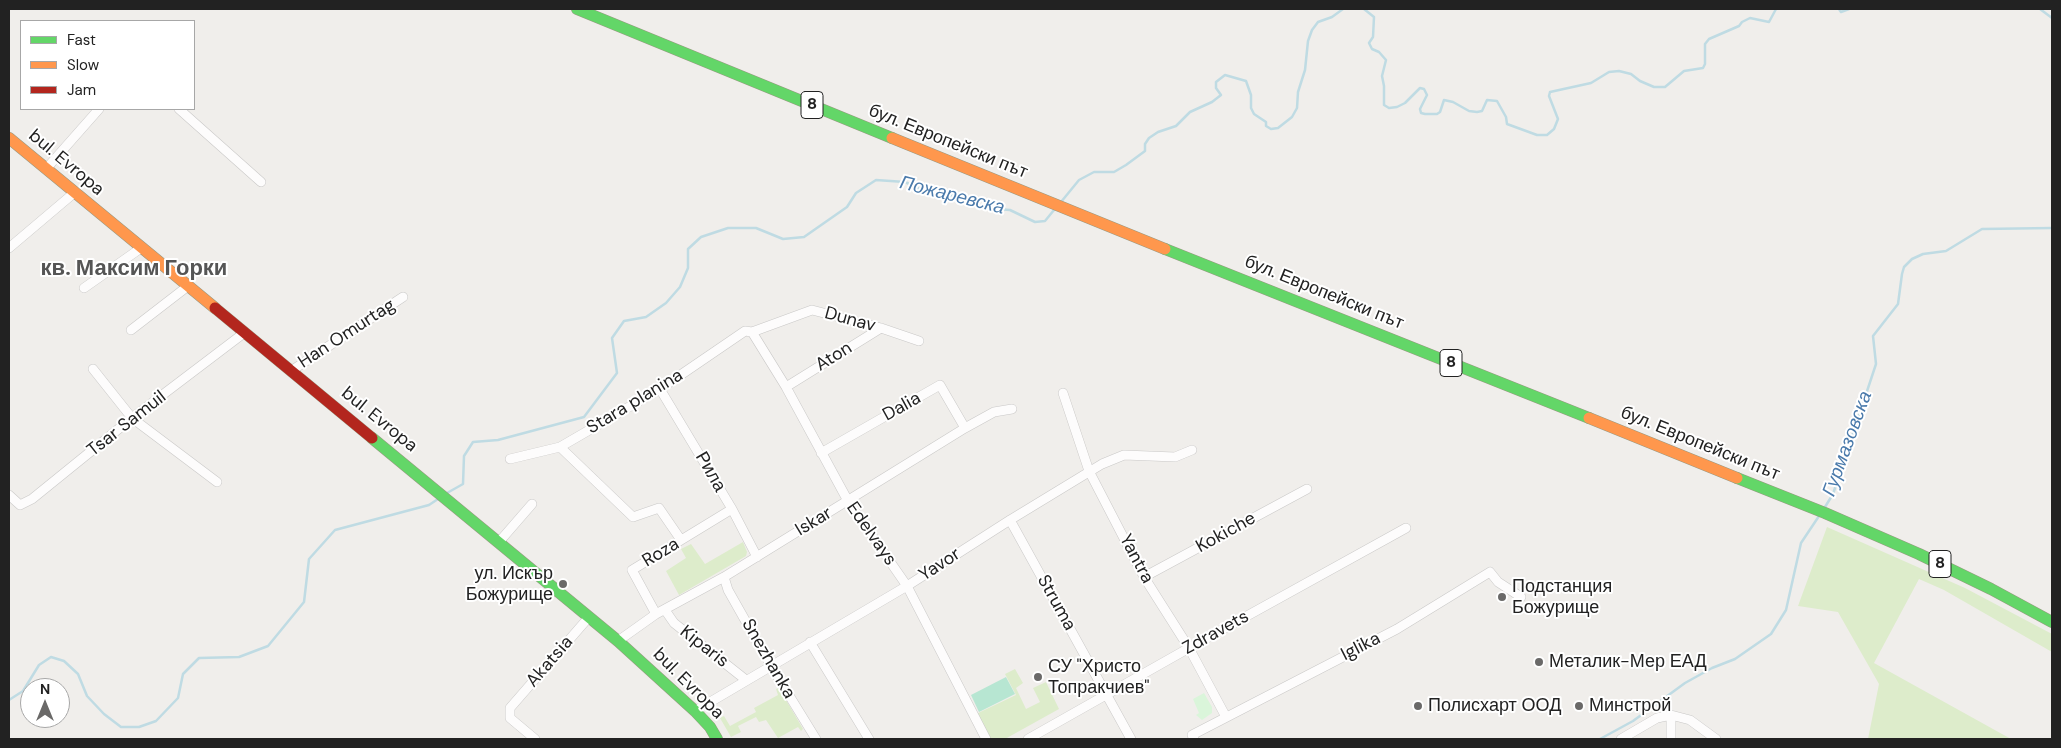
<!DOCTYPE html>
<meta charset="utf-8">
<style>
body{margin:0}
#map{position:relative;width:2061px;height:748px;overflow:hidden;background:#f0eeeb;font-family:"DM Sans",sans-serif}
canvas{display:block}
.frame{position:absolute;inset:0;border:10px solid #222;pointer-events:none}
.legend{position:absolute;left:20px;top:20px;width:175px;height:90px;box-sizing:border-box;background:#fff;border:1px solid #a7a7a7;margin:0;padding:6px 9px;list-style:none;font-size:15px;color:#222}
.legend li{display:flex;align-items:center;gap:10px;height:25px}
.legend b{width:25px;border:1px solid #a7a7a7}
.north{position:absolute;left:20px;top:678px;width:50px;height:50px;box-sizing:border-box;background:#fff;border:1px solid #a7a7a7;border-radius:50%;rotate:0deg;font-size:14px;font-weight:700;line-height:20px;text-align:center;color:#222}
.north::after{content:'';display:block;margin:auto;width:18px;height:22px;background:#6a6968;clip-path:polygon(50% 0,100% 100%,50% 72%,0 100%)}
</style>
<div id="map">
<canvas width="2061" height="748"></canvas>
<div class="frame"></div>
<ul class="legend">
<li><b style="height:6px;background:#63d668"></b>Fast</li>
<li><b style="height:6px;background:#ff974d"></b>Slow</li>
<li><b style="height:6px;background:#b3261e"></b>Jam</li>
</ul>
<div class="north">N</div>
</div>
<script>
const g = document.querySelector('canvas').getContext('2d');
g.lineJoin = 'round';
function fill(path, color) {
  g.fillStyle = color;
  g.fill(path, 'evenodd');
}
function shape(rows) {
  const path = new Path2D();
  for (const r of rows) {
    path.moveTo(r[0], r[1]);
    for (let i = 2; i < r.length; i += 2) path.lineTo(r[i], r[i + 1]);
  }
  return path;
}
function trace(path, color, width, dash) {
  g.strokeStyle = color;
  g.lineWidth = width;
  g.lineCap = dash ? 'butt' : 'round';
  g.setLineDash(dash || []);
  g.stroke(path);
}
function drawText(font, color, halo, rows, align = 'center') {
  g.font = font + ' "DM Sans",sans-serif';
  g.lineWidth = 4;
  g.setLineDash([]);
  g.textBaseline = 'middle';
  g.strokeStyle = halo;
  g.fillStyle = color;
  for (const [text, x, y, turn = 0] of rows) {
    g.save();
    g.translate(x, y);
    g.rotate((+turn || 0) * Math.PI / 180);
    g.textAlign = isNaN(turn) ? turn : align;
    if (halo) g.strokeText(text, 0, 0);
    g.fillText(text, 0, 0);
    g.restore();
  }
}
fill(shape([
 [1827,527,1965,588,2052,634,2052,652,1944,590,1919,579,1874,663,2011,739,1868,739,1879,684,1838,612,1798,606],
 [743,542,747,552,746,556,679,595,666,571,686,558,681,549,691,544,705,564],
 [1015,669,1023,683,1016,688,1026,709,1040,702,1033,688,1046,682,1059,709,1005,739,989,739,976,714,1016,695,1005,674],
 [779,688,803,729,801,731,798,727,778,738,766,720,759,722,756,717,738,726,741,732,731,737,720,718,724,716,730,726,756,712,754,708,778,695,776,689]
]), '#ddeccb');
fill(shape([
 [1204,693,1212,707,1212,713,1202,720,1196,715,1199,713,1193,699]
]), '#daf5da');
fill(shape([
 [1006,677,1015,694,979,712,971,695]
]), '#b7e6d2');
trace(shape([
 [1364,9,1374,17,1373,37,1369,43,1372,49,1379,52,1386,60,1382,76,1384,86,1384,105,1389,108,1397,107,1405,103,1420,88,1424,89,1427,95,1420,109,1421,113,1425,114,1437,114,1440,112,1444,100,1453,102,1469,111,1477,112,1482,111,1487,100,1497,101,1506,117,1507,124,1537,135,1547,135,1554,129,1558,119,1549,96,1550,92,1591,83,1609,72,1619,71,1631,74,1640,81,1654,87,1665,87,1684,71,1703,68,1705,64,1705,44,1709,39,1739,26,1742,22,1750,18,1769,22,1776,9],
 [1839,9,1841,12,1849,9],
 [2040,9,2052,18],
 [1061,202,1079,180,1094,172,1114,172,1126,165,1145,151,1145,144,1149,138,1158,132,1176,126,1190,112,1212,102,1221,95,1216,88,1216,82,1225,75,1246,81,1251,95,1251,108,1254,114,1266,122,1266,126,1271,129,1278,128,1292,117,1297,108,1298,92,1305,70,1308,41,1312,30,1318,22,1332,17,1343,9],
 [447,493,463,484,464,456,473,442,498,440,584,417,617,373,612,338,624,321,646,317,666,303,680,287,688,268,688,249,701,237,728,228,756,228,783,239,804,237,847,207,856,193,876,180,905,182,928,193,956,196,984,208,1010,210,1035,222,1045,221,1054,210],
 [1825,507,1833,494,1876,364,1873,336,1898,304,1902,274,1904,267,1912,259,1923,254,1946,251,1982,229,2052,228],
 [9,700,23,691,39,665,51,657,64,661,78,674,87,696,104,714,121,727,139,727,156,721,178,698,183,674,199,658,239,657,268,646,304,602,309,559,335,530,429,505,438,499],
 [1600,739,1633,721,1685,683,1712,668,1735,659,1771,634,1786,610,1801,543,1819,516]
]), '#bfdbe3', 2.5);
const street = shape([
 [179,109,261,182],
 [46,169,99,109],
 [9,248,74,193],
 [84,288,141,248],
 [131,330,188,286],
 [752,332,786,387,848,501,907,586,986,739],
 [752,332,812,310,881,328,919,341],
 [93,369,132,418,217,482],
 [291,371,403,297],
 [786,387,881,328],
 [660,389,732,509,757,557],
 [1063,393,1089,471,1144,577,1189,648,1226,717],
 [560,447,633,517,659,508,681,540],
 [821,453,940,385,965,428],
 [510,459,560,447,660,389,745,331,752,332],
 [9,495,20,505,32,499,132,418,244,333],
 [1010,520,1131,739],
 [499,542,532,504],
 [724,577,728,590,771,666,816,739],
 [1144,577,1307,489],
 [665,610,674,623,746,680],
 [656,614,632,570,732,509],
 [618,641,656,614,724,577,965,428,994,412,1012,409],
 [810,642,869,739],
 [695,711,907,586,1010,520,1102,464,1124,455,1175,457,1192,450],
 [535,739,510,718,510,708,589,617],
 [1028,739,1189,648,1406,528],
 [1194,739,1192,735,1397,629,1490,572,1498,582,1521,597],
 [1621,739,1657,718,1671,715,1690,720,1716,739],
 [1671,739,1671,715]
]);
const fast = shape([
 [577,9,892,138],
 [1165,249,1589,418],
 [372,438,618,641,695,711,710,727,717,739],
 [1737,478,1825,513,1919,554,1991,589,2052,622]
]);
const slow = shape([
 [9,138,215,308],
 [892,138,1165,249],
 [1589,418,1737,478]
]);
const jam = shape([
 [215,308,372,438]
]);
trace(street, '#c9c8c7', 10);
trace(fast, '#999a82', 12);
trace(slow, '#999a82', 12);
trace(jam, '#999a82', 12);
trace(street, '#fdfcfc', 9);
trace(fast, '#63d668', 11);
trace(slow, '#ff974d', 11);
trace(jam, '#b3261e', 11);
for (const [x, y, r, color] of [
 [563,584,5,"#6a6968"],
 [1502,597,5,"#6a6968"],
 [1539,662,5,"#6a6968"],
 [1038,677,5,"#6a6968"],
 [1418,706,5,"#6a6968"],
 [1579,706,5,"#6a6968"]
]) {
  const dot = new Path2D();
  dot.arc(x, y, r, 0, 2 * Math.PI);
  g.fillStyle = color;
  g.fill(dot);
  trace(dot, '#fff', 2);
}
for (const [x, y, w] of [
 [812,105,22],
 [1451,363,22],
 [1940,564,22]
]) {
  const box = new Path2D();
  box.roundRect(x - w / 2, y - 13.5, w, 27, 4);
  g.fillStyle = '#fff';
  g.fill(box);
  trace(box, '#222', 1);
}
drawText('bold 16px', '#222', null, [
 ["8",812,105],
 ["8",1451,363],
 ["8",1940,564]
]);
drawText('18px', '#222', '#fff', [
 ["бул. Европейски път",948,142,22],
 ["bul. Evropa",66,163,40],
 ["бул. Европейски път",1324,293,22],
 ["Dunav",850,320,15],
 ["Han Omurtag",347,334,-33],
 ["Aton",834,357,-32],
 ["Stara planina",635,402,-31],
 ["Dalia",902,407,-29],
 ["bul. Evropa",379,420,39],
 ["Tsar Samuil",127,424,-38],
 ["бул. Европейски път",1700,444,22],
 ["Рила",710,472,60],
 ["Iskar",814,522,-31],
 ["Kokiche",1226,533,-29],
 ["Edelvays",871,534,55],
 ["Roza",661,553,-31],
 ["Yantra",1136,559,62],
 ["Yavor",940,565,-33],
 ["Struma",1056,603,61],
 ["Zdravets",1216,633,-29],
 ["Kiparis",704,647,38],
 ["Iglika",1361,647,-27],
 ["Snezhanka",768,659,60],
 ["Akatsia",550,662,-49],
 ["bul. Evropa",688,684,45]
]);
drawText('18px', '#222', '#fff', [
 ["ул. Искър",553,574,"right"],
 ["Божурище",553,595,"right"],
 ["Подстанция",1512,587],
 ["Божурище",1512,608],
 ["Металик-Мер ЕАД",1549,662],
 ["СУ \"Христо",1048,667],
 ["Топракчиев\"",1048,688],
 ["Полисхарт ООД",1428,706],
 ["Минстрой",1589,706]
], 'left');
drawText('italic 19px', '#4a7aab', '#fff', [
 ["Пожаревска",952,196,14],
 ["Гурмазовска",1848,444,-70]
]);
drawText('bold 22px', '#555', '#fff', [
 ["кв. Максим Горки",134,269]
]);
</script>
